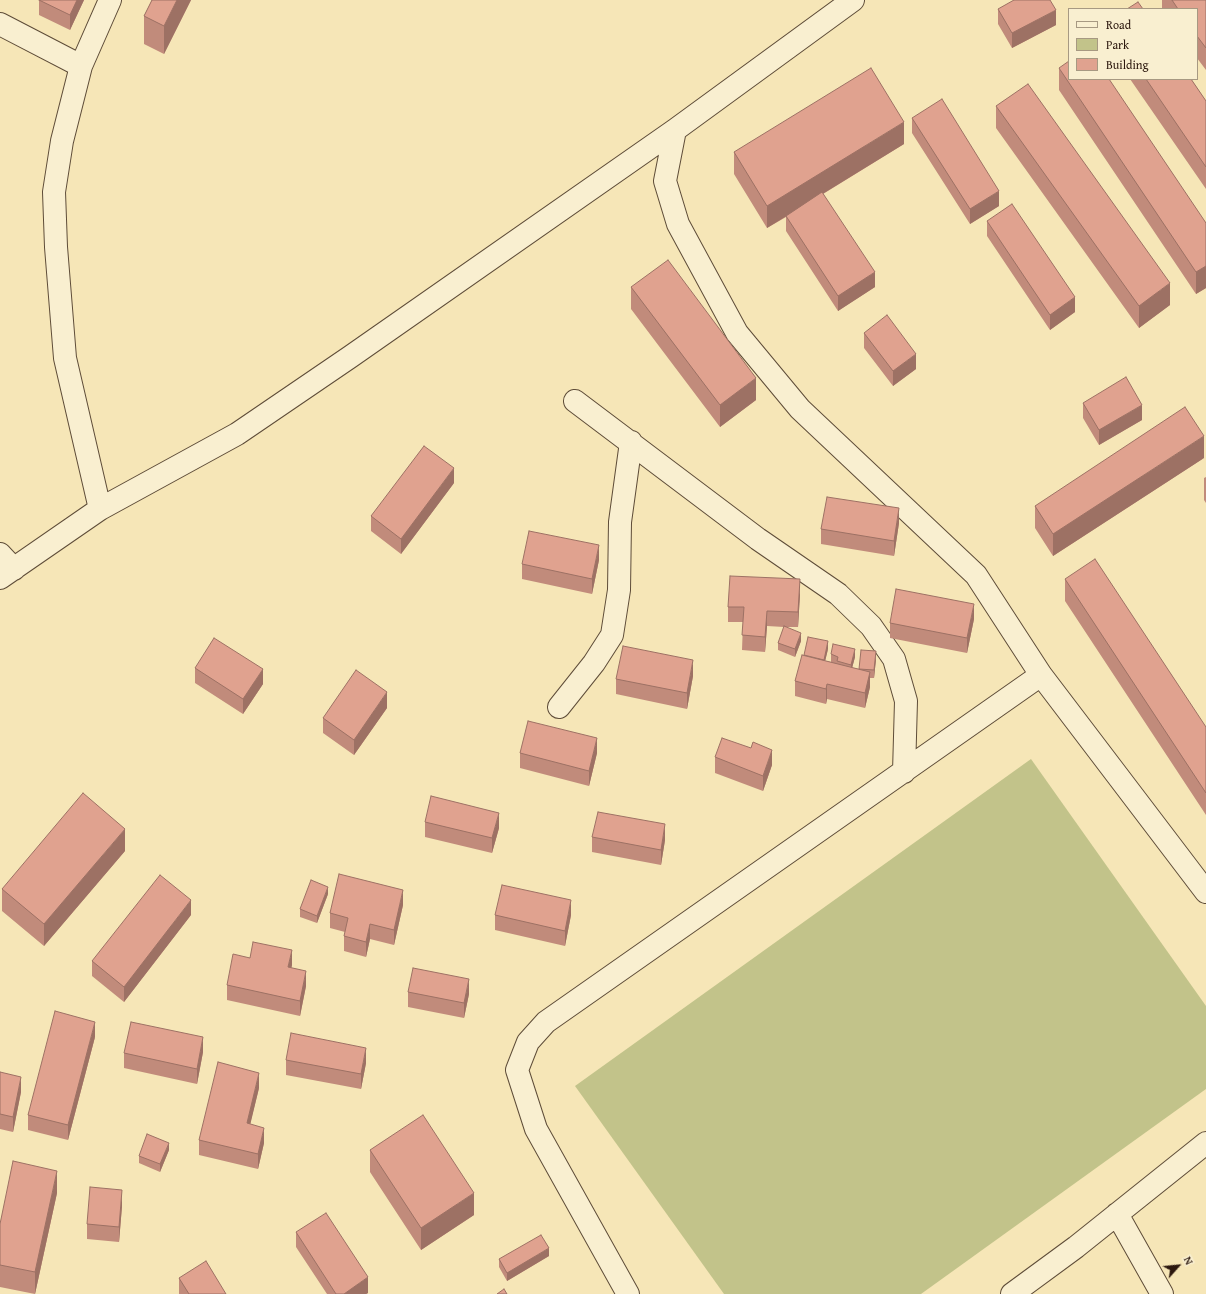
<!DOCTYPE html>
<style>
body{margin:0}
#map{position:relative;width:1206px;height:1294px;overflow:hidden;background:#f6e6b7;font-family:"Gentium Book Plus",serif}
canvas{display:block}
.legend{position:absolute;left:1068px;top:8px;width:130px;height:72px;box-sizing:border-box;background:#f9efd0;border:1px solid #a79982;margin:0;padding:5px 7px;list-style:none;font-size:12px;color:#2c180e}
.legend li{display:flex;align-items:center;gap:8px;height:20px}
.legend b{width:20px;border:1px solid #a79982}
.north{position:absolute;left:1158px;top:1246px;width:40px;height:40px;-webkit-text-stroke:3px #f9efd0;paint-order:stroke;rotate:63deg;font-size:11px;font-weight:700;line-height:16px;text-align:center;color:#2c180e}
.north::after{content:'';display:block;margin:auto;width:14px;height:18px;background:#2c180e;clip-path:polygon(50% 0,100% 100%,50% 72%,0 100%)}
</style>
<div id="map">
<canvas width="1206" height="1294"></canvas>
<ul class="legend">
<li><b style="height:5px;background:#f9efd0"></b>Road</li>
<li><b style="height:11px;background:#c2c38a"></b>Park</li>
<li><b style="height:11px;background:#e0a28f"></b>Building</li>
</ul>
<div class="north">N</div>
</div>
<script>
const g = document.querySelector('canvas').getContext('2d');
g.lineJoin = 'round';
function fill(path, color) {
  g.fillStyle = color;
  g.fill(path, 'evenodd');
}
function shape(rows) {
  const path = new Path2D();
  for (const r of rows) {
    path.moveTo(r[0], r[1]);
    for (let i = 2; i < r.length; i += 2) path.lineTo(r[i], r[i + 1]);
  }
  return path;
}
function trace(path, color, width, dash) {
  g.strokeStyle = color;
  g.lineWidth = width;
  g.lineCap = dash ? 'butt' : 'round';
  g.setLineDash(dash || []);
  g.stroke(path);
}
fill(shape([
 [1031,759,1206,1006,1206,1089,921,1294,724,1294,575,1086]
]), '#c2c38a');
const minor = shape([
 [0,24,81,66],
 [675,130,665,181,678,224,737,333,800,409,976,575,1041,675,1206,892],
 [575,401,758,539,838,594,871,626,894,659,906,701,904,772],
 [100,509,65,358,56,247,54,192,62,141,81,66,110,0],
 [0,554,14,569],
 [0,578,100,509,237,434,350,357,675,130,853,0],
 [559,707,594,663,612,635,619,590,620,522,631,442],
 [1117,1214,1162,1294],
 [628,1294,536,1129,517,1070,528,1042,546,1022,1041,675],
 [1012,1294,1076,1247,1206,1143]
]);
trace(minor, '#5e4c38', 24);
trace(minor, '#f9efd0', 22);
fill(shape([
 [39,0,84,0,70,30,39,15],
 [152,0,191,0,164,54,144,44,144,16],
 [1162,0,1206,0,1206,70,1197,58,1197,9,1163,9,1162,8],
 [998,9,1056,25,1012,48,998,24],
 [1059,68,1206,223,1206,288,1196,294,1059,90],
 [1130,79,1191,79,1206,101,1206,189],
 [996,106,1170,305,1139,328,996,128],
 [912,118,999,206,970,224,912,133],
 [904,144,823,194,875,287,838,311,786,231,786,217,767,228,734,174,734,152],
 [987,221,1075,312,1050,330,987,236],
 [631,287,756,400,720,427,631,309],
 [864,333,916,369,893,386,864,348],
 [1083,403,1142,420,1099,445,1083,418],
 [1204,458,1053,556,1035,528,1035,506],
 [1206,477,1206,503,1204,500,1204,478],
 [454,483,401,554,371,531,371,516],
 [899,523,894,556,821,544,821,529],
 [599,560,592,594,522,579,522,564],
 [1065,579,1206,727,1206,815,1065,601],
 [800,594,798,627,784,627,801,641,795,657,778,650,778,643,784,627,767,626,765,652,742,650,743,622,728,622,728,607],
 [974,619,967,653,890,638,890,623],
 [828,649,825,661,831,662,831,654,855,657,852,668,859,669,876,659,874,678,870,678,870,687,865,708,827,699,826,704,795,696,795,681],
 [195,668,263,684,243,714,195,683],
 [693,676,687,709,616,694,616,679],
 [387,708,354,755,323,733,323,718],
 [520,753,597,753,589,786,520,768],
 [715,757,772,765,763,791,715,773],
 [425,822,499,828,492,853,425,837],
 [592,837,665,840,661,865,592,852],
 [125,851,44,946,2,911,2,889],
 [328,894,317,923,300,917,300,909],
 [403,905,394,945,370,939,366,957,344,951,344,936,345,932,330,928,330,913],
 [191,915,124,1002,92,976,92,961],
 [495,915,571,915,565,946,495,930],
 [250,958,292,965,291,968,306,986,300,1016,227,1000,227,985],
 [408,992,469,994,464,1018,408,1007],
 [95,1037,68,1140,28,1130,28,1115],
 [203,1052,197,1084,124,1068,124,1053],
 [286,1060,366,1063,361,1089,286,1075],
 [0,1072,21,1092,13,1132,0,1129],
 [259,1088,250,1124,264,1143,258,1169,199,1155,199,1140],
 [169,1150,160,1172,139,1163,139,1156],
 [370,1150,474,1215,421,1250,370,1172],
 [57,1193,35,1294,0,1287,0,1224],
 [122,1206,119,1242,87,1239,87,1224],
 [296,1232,368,1293,366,1294,327,1294,296,1247],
 [549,1256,507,1281,499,1267,499,1259],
 [179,1278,226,1294,179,1294]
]), '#c18b7b');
fill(shape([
 [77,0,84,0,70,30,70,15],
 [177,0,191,0,164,54,164,26],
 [1056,10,1056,25,1012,48,1012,33],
 [904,122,904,144,767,228,767,206],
 [999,191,999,206,970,224,970,209],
 [1206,266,1206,288,1196,294,1196,272],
 [875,272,875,287,838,311,838,296],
 [1170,283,1170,305,1139,328,1139,306],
 [1075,297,1075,312,1050,330,1050,315],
 [916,354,916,369,893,386,893,371],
 [756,378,756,400,720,427,720,405],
 [1142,405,1142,420,1099,445,1099,430],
 [1204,436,1204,458,1053,556,1053,534],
 [454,468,454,483,401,554,401,539],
 [899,508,899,523,894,556,894,541],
 [599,545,599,560,592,594,592,579],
 [800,579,800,594,798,627,798,612],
 [974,604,974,619,967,653,967,638],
 [767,611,767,626,765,652,765,637],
 [801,633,801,641,795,657,795,649],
 [828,641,828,649,823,670,823,662],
 [855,649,855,657,851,672,851,665],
 [876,651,876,659,874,678,874,670],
 [693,660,693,676,687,709,687,693],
 [263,669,263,684,243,714,243,699],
 [870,672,870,687,865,708,865,693],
 [827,684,827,699,826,704,826,689],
 [387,692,387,708,354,755,354,740],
 [597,738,597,753,589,786,589,771],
 [772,750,772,765,763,791,763,776],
 [499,813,499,828,492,853,492,838],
 [665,824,665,840,661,865,661,850],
 [125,829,125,851,44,946,44,924],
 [328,887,328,894,317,923,317,916],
 [403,890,403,905,394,945,394,930],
 [191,900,191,915,124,1002,124,987],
 [571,900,571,915,565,946,565,931],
 [370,924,370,939,366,957,366,942],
 [292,950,292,965,288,982,288,967],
 [306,971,306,986,300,1016,300,1001],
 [469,979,469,994,464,1018,464,1003],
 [95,1022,95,1037,68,1140,68,1125],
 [203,1037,203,1052,197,1084,197,1069],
 [366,1048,366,1063,361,1089,361,1074],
 [259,1073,259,1088,247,1138,247,1123],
 [21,1077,21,1092,13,1132,13,1117],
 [264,1128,264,1143,258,1169,258,1154],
 [169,1143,169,1150,160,1172,160,1164],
 [57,1171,57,1193,35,1294,35,1272],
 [122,1190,122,1206,119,1242,119,1227],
 [474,1193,474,1215,421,1250,421,1228],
 [549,1248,549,1256,507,1281,507,1273],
 [368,1277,368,1293,366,1294,344,1294]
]), '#9d7164');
const building = shape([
 [39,0,77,0,70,15,39,0],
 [152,0,177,0,164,26,144,16,152,0],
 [1014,0,1050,0,1056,10,1012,33,998,9,1014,0],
 [1172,0,1206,0,1206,48,1197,36,1197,9,1178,9,1172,0],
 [1138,2,1143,9,1127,9,1138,2],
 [1069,61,1069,79,1109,79,1206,223,1206,266,1196,272,1059,68,1069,61],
 [871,68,904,122,767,206,734,152,871,68],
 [1146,79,1191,79,1206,101,1206,167,1146,79],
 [1028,84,1170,283,1139,306,996,106,1028,84],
 [942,99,999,191,970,209,912,118,942,99],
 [822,192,875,272,838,296,786,216,822,192],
 [1012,204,1075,297,1050,315,987,221,1012,204],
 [668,260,756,378,720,405,631,287,668,260],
 [887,315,916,354,893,371,864,333,887,315],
 [1126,377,1142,405,1099,430,1083,403,1126,377],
 [1185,407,1204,436,1053,534,1035,506,1185,407],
 [424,446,454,468,401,539,371,516,424,446],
 [827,497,899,508,894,541,821,529,827,497],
 [529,531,599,545,592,579,522,564,529,531],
 [1095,559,1206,727,1206,793,1065,579,1095,559],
 [730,576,800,579,798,612,767,611,765,637,742,635,744,607,728,607,730,576],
 [896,589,974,604,967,638,890,623,896,589],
 [784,626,801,633,795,649,778,643,784,626],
 [808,637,828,641,824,660,804,655,808,637],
 [214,638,263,669,243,699,195,668,214,638],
 [833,644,855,649,851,665,837,661,838,657,831,654,833,644],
 [623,646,693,660,687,693,616,679,623,646],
 [861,650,876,651,874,670,859,669,861,650],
 [802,655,870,672,865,693,827,684,826,689,795,681,802,655],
 [356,670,387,692,354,740,323,718,356,670],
 [528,721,597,738,589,771,520,753,528,721],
 [722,738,751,748,753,742,772,750,763,776,715,757,722,738],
 [83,793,125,829,44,924,2,889,83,793],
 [431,796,499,813,492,838,425,822,431,796],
 [598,812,665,824,661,850,592,837,598,812],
 [339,874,403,890,394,930,370,924,366,942,344,936,348,918,330,913,339,874],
 [160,875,191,900,124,987,92,961,160,875],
 [311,880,328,887,317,916,300,909,311,880],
 [502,885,571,900,565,931,495,915,502,885],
 [253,942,292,950,288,967,306,971,300,1001,227,985,233,954,250,958,253,942],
 [413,968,469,979,464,1003,408,992,413,968],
 [55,1011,95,1022,68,1125,28,1115,55,1011],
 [131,1022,203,1037,197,1069,124,1053,131,1022],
 [291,1033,366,1048,361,1074,286,1060,291,1033],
 [218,1062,259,1073,247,1123,264,1128,258,1154,199,1140,218,1062],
 [0,1072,21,1077,13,1117,0,1114,0,1072],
 [423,1115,474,1193,421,1228,370,1150,423,1115],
 [147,1134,169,1143,160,1164,139,1156,147,1134],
 [13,1161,57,1171,35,1272,0,1265,0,1224,13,1161],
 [90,1187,122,1190,119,1227,87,1224,90,1187],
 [326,1213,368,1277,344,1294,336,1294,296,1232,326,1213],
 [541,1235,549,1248,507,1273,499,1259,541,1235],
 [206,1261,226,1294,189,1294,179,1278,206,1261],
 [504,1289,507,1294,497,1294,504,1289]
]);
fill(building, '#e0a28f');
trace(building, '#9d7164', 1);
</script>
